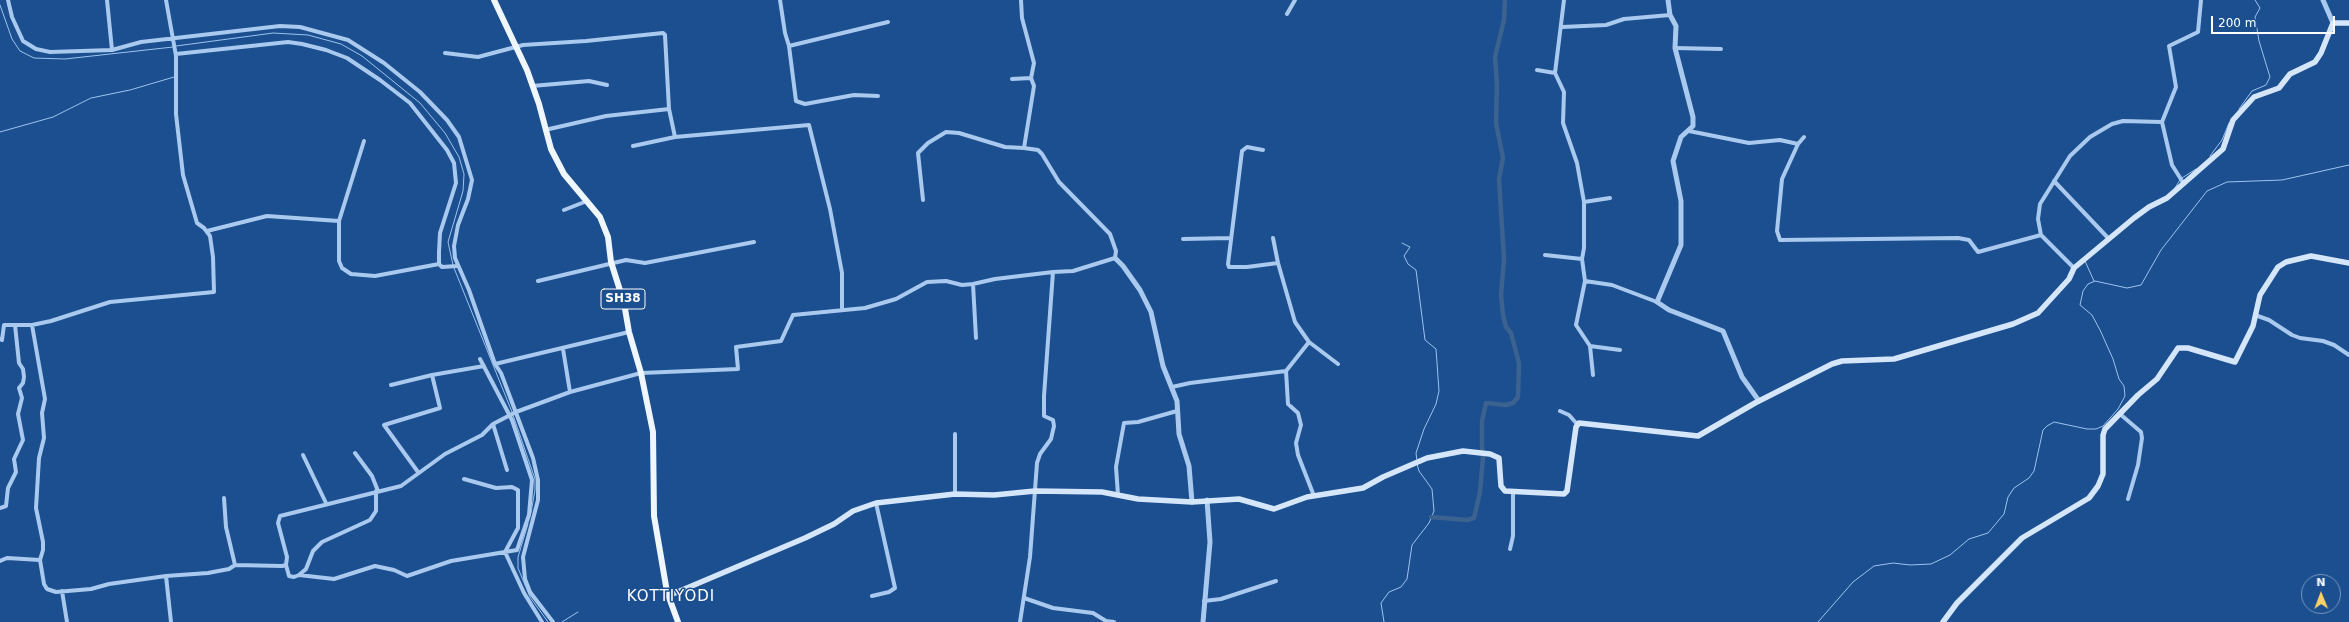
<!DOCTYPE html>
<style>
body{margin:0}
#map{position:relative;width:2349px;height:622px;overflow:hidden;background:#1b4f8f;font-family:"DejaVu Sans",sans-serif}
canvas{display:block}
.north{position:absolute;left:2301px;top:574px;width:40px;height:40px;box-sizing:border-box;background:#1b4f8f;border:1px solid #7695bc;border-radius:50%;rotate:359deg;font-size:11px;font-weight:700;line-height:16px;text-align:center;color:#fff}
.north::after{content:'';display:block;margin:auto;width:14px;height:18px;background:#ffd166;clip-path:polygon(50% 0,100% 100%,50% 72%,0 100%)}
.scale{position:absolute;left:2211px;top:16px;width:124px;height:18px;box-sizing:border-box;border:2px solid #fff;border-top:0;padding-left:5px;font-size:12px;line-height:14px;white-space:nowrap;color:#fff;-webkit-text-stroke:3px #1b4f8f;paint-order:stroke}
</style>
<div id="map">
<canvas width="2349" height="622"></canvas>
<div class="north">N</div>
<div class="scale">200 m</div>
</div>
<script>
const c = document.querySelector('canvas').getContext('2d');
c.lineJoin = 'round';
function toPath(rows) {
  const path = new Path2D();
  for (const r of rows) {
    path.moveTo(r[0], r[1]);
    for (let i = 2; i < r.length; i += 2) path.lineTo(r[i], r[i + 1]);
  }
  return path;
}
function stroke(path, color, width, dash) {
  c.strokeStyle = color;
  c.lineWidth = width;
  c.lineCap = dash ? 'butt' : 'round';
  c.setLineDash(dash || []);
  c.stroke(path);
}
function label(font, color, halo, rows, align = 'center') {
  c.font = font + ' "DejaVu Sans",sans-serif';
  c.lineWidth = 3;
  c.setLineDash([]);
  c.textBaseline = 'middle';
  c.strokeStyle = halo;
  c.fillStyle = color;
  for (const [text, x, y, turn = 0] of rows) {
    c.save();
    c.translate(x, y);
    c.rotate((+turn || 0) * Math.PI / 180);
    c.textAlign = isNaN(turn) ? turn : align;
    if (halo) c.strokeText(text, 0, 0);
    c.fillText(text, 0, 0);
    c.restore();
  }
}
stroke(toPath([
 [0,5,12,39,20,51,34,58,65,59,173,47],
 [176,46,273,33,308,35,341,44,362,56,420,103,445,133,459,157,464,174,463,191,448,242,453,265],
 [2239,109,2252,91,2266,85,2270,77,2259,41,2255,17,2260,8,2255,0],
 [0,132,53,117,91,98,130,90,174,77],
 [2210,156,2222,140,2229,123],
 [2182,178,2196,169],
 [2175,188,2180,180],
 [1402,243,1410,247,1404,256,1408,264,1416,270,1425,340,1436,349,1439,391,1436,404,1424,429,1416,453,1417,461],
 [2085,261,2094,281],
 [454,268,512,412],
 [513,415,535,479,535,490,531,513],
 [528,524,518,557,518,568,530,597,548,622],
 [562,622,578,612],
 [1384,622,1381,603,1389,592,1401,587,1407,579,1412,545,1429,523,1434,511,1432,489,1419,471,1417,464],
 [1818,622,1853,582,1874,566,1893,563,1910,565,1931,564,1950,555,1969,539,1988,533,2004,514,2008,497,2014,488,2029,478,2034,471,2043,430,2047,426,2054,422,2087,429,2096,429,2103,426,2118,409,2125,396,2124,386,2119,379,2113,359,2100,330,2092,315,2080,305,2083,291,2088,284,2095,281,2127,288,2141,285,2161,250,2207,191,2227,182,2282,180,2349,165]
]), '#9cc4f0', 1);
stroke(toPath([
 [1482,451,1482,421,1486,403,1506,405,1513,403,1518,397,1519,363,1511,333,1506,327,1503,315,1501,295,1504,259,1499,179,1503,158,1496,123,1497,85,1495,57,1504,20,1505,0],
 [1431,517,1467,520,1474,518,1480,492,1483,457]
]), '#3c6290', 4.5);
stroke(toPath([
 [8,0,12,17,23,41,36,49,50,52,112,50,141,42,280,26,300,27,348,40,384,63,420,92,447,120,459,137,472,180,468,199,458,225,454,246,455,258,469,290,495,364,501,373,533,458,538,480,538,500,523,557,525,579,530,592,553,622],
 [107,0,112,50],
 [780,0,785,33,789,46,796,101,805,104,854,95,878,96],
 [1564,0,1555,73,1564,92,1563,123,1577,163,1584,202,1584,248,1582,259,1585,281,1576,325,1590,346,1593,375],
 [1287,14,1295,0],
 [1562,27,1606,25,1624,19,1670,15],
 [789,46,888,22],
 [1675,48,1721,49],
 [445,53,478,57,523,45,586,41,663,33,665,35,669,109,675,137],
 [176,54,288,42,302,44,326,50,347,58,380,80,410,103,447,150,454,163,456,183,440,233,439,252,439,264,442,267,457,266],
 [1537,70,1555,73],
 [1012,79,1031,78],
 [532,86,589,81,607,85],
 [545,130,606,116,669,109],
 [1689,131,1749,143,1780,140,1798,144],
 [1804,137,1798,144,1782,179,1777,231,1780,240,1958,238,1969,240,1978,252,2041,235],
 [364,141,339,221,339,261,342,268,351,274,375,276,439,264],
 [633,146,675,137,809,125,830,209,842,273,842,308],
 [1263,150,1247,147,1242,151,1228,264,1229,267,1247,267,1278,263],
 [2054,181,2109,239],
 [2184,184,2172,165,2162,122,2176,87,2169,46,2198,32,2201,0],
 [923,200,918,153,928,143,946,132,959,133,1005,147,1024,148],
 [1584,202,1610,198],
 [564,210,587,201],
 [207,231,267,216,339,221],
 [1273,238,1278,263,1295,322,1309,342,1338,364],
 [1183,239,1230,238],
 [1545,255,1582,259],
 [2074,268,2041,235,2038,219,2040,204,2070,156,2090,137,2112,124,2123,121,2162,122],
 [538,281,626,260,645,263,754,242],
 [1585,281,1612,285,1657,302],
 [973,284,976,338],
 [2255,315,2269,320,2292,335,2300,338,2323,341,2334,345,2349,355],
 [0,339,2,340,4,325,32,325],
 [1309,342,1286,371,1288,404,1298,413,1301,425,1296,443,1298,455,1314,496],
 [1590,346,1620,350],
 [563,349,570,392],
 [495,364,629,332],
 [391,385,432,375],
 [1172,387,1190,383,1286,371],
 [1560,411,1569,415,1577,424],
 [2120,414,2141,432,2142,438,2138,465,2128,499],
 [493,424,507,470],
 [355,453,372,476,378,491],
 [303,455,326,503],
 [418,472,384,425,440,408,432,375,484,366],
 [464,479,496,488,512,487,518,490,518,528,505,552,524,593,542,622],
 [955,494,955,434],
 [1118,495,1116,467,1124,423,1138,422,1177,411],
 [224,498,226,527,235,565],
 [0,508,6,506,8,488,16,472,14,459,23,440,18,414,22,398,19,388,23,383,24,377,23,369,19,363,15,325],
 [1510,549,1513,536,1513,493],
 [40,560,43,550,43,542,36,508,39,458,44,438,42,413,45,399,32,325,51,321,110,302,214,292,213,257,210,236,204,228,197,223,183,175,176,114,176,56,166,0],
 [0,561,7,558,40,560,44,584,47,589,56,592,91,589,109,584,166,576,208,573,229,569,235,565,282,566,286,565,287,557,278,523,280,516,401,486,445,454,482,435,493,424,516,412,570,392,641,373,738,369,736,347,781,341,793,315,865,308,896,299,927,282,946,281,962,285,973,284,995,279,1053,272,1073,271,1115,258,1116,251,1110,234,1059,182,1042,154,1038,150,1024,148,1034,86,1031,78,1034,63,1022,18,1021,0],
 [286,565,289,576,294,577,299,575,306,569,313,551,322,542,370,520,376,511,376,491],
 [299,575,334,579,375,566,394,570,407,576,451,561,517,550,529,515,532,480,512,420,480,359],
 [166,576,171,622],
 [62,591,67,622],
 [872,596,889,592,895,588,876,503],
 [1024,598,1053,608,1093,613,1106,621,1114,622],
 [1204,601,1221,599,1276,581],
 [1020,622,1030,557,1037,463,1040,454,1051,439,1054,426,1053,420,1044,416,1044,396,1053,272]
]), '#a9c9ee', 4);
stroke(toPath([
 [1668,0,1670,15,1676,26,1675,48,1693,117,1693,126,1681,137,1673,161,1681,201,1681,245,1657,302,1669,310,1723,331,1742,377,1759,401],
 [2323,0,2333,23],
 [1115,258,1123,266,1140,290,1151,312,1163,366,1177,401,1179,434,1189,466,1192,502],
 [1203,622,1210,542,1207,500]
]), '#a9c9ee', 5);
stroke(toPath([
 [668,596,805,538,834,524,853,511,876,503,955,494,994,495,1035,491,1102,492,1138,499,1192,502,1239,499,1274,509,1307,497,1363,488,1383,477,1427,458,1463,451,1490,454,1499,458,1501,486,1505,491,1564,494,1567,491,1576,427,1579,423,1698,436,1755,403,1832,364,1842,361,1894,359,2013,324,2038,313,2069,279,2074,268,2134,218,2149,207,2167,198,2223,149,2233,120,2254,97,2279,88,2290,74,2315,62,2321,53,2333,23,2349,23],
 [1943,622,1957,603,2022,538,2089,498,2098,486,2103,474,2103,435,2105,429,2138,395,2157,379,2178,348,2188,348,2235,362,2253,326,2260,295,2278,267,2286,262,2311,256,2349,263]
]), '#d6e6fa', 5.5);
stroke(toPath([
 [494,0,527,70,539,104,551,149,564,174,600,217,608,237,611,262,624,303,629,332,641,373,653,432,654,516,667,592,678,622]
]), '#f0f6ff', 6);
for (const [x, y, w] of [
 [623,299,44]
]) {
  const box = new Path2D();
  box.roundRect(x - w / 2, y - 10, w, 20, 3);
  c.fillStyle = '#1b4f8f';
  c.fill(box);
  stroke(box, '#fff', 1);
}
label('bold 12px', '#fff', null, [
 ["SH38",623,299]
]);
c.letterSpacing = '1px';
label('15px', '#fff', '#1b4f8f', [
 ["KOTTIYODI",671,597]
]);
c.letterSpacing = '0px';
</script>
